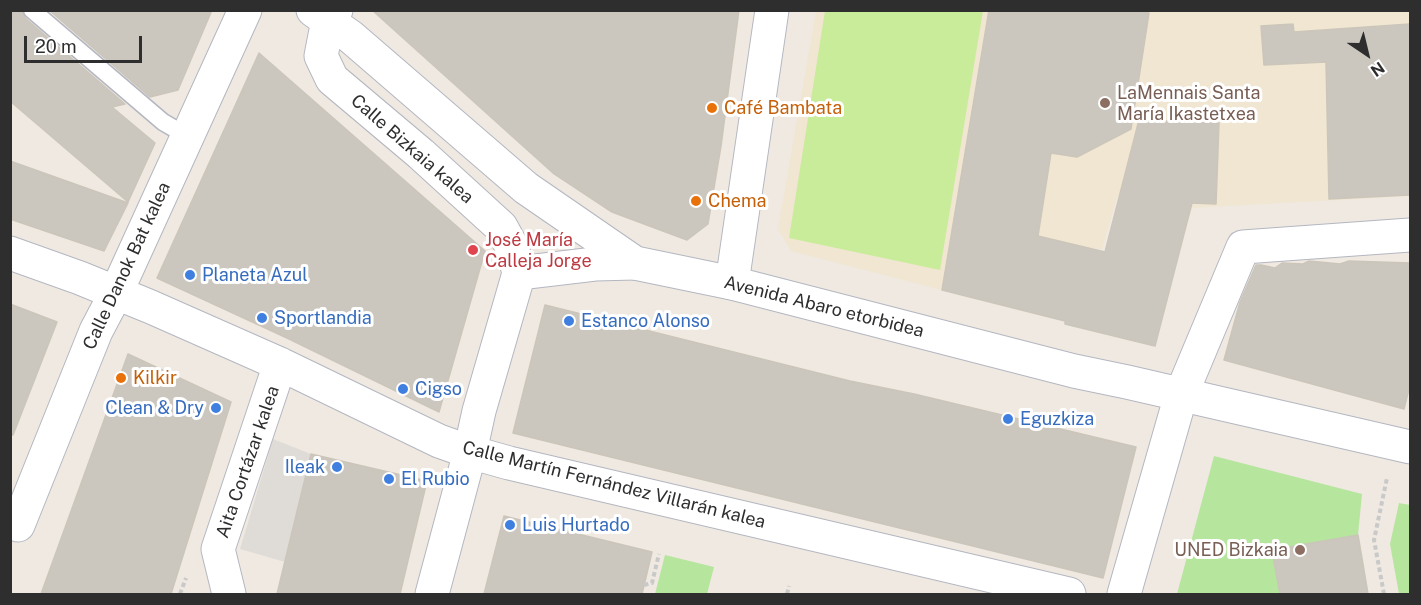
<!DOCTYPE html>
<meta charset="utf-8">
<style>
body{margin:0}
#map{position:relative;width:1421px;height:605px;overflow:hidden;background:#efe9e1;font-family:"Public Sans",sans-serif}
canvas{display:block}
.frame{position:absolute;inset:0;border:12px solid #2e2e2e;pointer-events:none}
.north{position:absolute;left:1337px;top:24px;width:60px;height:60px;-webkit-text-stroke:4px #fff;paint-order:stroke;rotate:145deg;font-size:16px;font-weight:700;line-height:24px;text-align:center;color:#2e2e2e}
.north::after{content:'';display:block;margin:auto;width:21px;height:27px;background:#2e2e2e;clip-path:polygon(50% 0,100% 100%,50% 72%,0 100%)}
.scale{position:absolute;left:24px;top:36px;width:118px;height:27px;box-sizing:border-box;border:3px solid #2e2e2e;border-top:0;padding-left:8px;font-size:18px;line-height:21px;white-space:nowrap;color:#2e2e2e;-webkit-text-stroke:4px #fff;paint-order:stroke}
</style>
<div id="map">
<canvas width="1421" height="605"></canvas>
<div class="frame"></div>
<div class="north">N</div>
<div class="scale">20 m</div>
</div>
<script>
const c = document.querySelector('canvas').getContext('2d');
c.lineJoin = 'round';
function paint(path, color) {
  c.fillStyle = color;
  c.fill(path, 'evenodd');
}
function toPath(rows) {
  const path = new Path2D();
  for (const r of rows) {
    path.moveTo(r[0], r[1]);
    for (let i = 2; i < r.length; i += 2) path.lineTo(r[i], r[i + 1]);
  }
  return path;
}
function stroke(path, color, width, dash) {
  c.strokeStyle = color;
  c.lineWidth = width;
  c.lineCap = dash ? 'butt' : 'round';
  c.setLineDash(dash || []);
  c.stroke(path);
}
function label(font, color, halo, rows, align = 'center') {
  c.font = font + ' "Public Sans",sans-serif';
  c.lineWidth = 6;
  c.setLineDash([]);
  c.textBaseline = 'middle';
  c.strokeStyle = halo;
  c.fillStyle = color;
  for (const [text, x, y, turn = 0] of rows) {
    c.save();
    c.translate(x, y);
    c.rotate((+turn || 0) * Math.PI / 180);
    c.textAlign = isNaN(turn) ? turn : align;
    if (halo) c.strokeText(text, 0, 0);
    c.fillText(text, 0, 0);
    c.restore();
  }
}
paint(toPath([
 [816,11,1410,11,1410,196,1192,208,1189,217,1117,197,1102,249,1062,246,1050,318,791,251,778,229]
]), '#f0e6d1');
paint(toPath([
 [1214,456,1362,494,1358,535,1368,594,1177,594],
 [1399,503,1410,505,1410,594,1399,594,1390,544],
 [665,555,714,567,707,594,655,594]
]), '#b6e59e');
paint(toPath([
 [825,11,983,11,940,270,789,238]
]), '#c9ec9a');
paint(toPath([
 [273,439,311,454,285,562,240,549]
]), '#dfdcd8');
const building = toPath([
 [10,10,22,10,25,18,125,104,112,107,155,143,128,202,10,101,10,10],
 [49,10,212,10,178,90,150,97,49,10],
 [372,10,739,10,721,146,708,224,687,240,612,212,553,173,372,10],
 [989,10,1133,10,1149,13,1131,129,1077,157,1051,153,1038,236,1105,252,1139,120,1219,123,1216,204,1192,203,1155,346,1065,324,1065,321,942,290,989,10],
 [1293,24,1294,32,1410,24,1410,195,1329,199,1326,62,1264,65,1261,26,1293,24],
 [259,53,485,251,439,412,287,338,157,278,259,53],
 [10,161,128,203,104,251,10,219,10,161],
 [1309,261,1340,264,1349,261,1410,263,1410,385,1404,409,1224,360,1240,302,1256,265,1261,265,1275,268,1282,263,1303,264,1309,261],
 [10,304,57,322,13,435,10,435,10,304],
 [545,305,850,381,914,394,1136,447,1103,578,513,433,545,305],
 [128,354,231,402,171,594,41,594,128,354],
 [311,454,427,481,400,594,277,594,311,454],
 [504,516,652,552,642,594,484,594,504,516],
 [1358,535,1368,594,1280,594,1272,550,1358,535]
]);
paint(building, '#cbc7bf');
stroke(building, '#cbc5ba', 1.5);
const lane = toPath([
 [32,10,163,122,187,136]
]);
const street = toPath([
 [336,10,328,20,321,56,332,79,421,154,501,227,512,247,519,273,479,411,470,452,432,594],
 [10,253,80,278,151,307,280,364,439,441,470,452,509,463,1069,594],
 [519,273,595,264,635,263],
 [732,283,772,10],
 [18,525,96,331,116,293,245,10],
 [229,594,218,549,280,364],
 [1124,594,1181,395,1243,247,1410,235]
]);
const secondary = toPath([
 [313,10,351,37,526,188,635,263,732,283,1074,371,1127,382,1410,447]
]);
stroke(lane, '#b4b7c1', 19);
stroke(street, '#b4b7c1', 35);
stroke(secondary, '#b4b7c1', 35);
stroke(toPath([
 [644,585,652,583,659,554],
 [180,594,186,578],
 [787,594,789,586],
 [1384,594,1374,540,1387,478]
]), '#c9c9c9', 4, [4.5, 3]);
stroke(lane, '#fff', 16);
stroke(street, '#fff', 33);
stroke(secondary, '#fff', 33);
for (const [x, y, r, color] of [
 [1105,103,6,"#8d6e63"],
 [712,108,6,"#e8710a"],
 [696,201,6,"#e8710a"],
 [473,250,6,"#e0444e"],
 [190,275,6,"#3f7fe0"],
 [262,318,6,"#3f7fe0"],
 [569,321,6,"#3f7fe0"],
 [121,378,6,"#e8710a"],
 [403,389,6,"#3f7fe0"],
 [216,408,6,"#3f7fe0"],
 [1008,419,6,"#3f7fe0"],
 [337,467,6,"#3f7fe0"],
 [389,479,6,"#3f7fe0"],
 [510,525,6,"#3f7fe0"],
 [1300,550,6,"#8d6e63"]
]) {
  const dot = new Path2D();
  dot.arc(x, y, r, 0, 2 * Math.PI);
  c.fillStyle = color;
  c.fill(dot);
  stroke(dot, '#fff', 2);
}
label('18px', '#785e54', '#fff', [
 ["LaMennais Santa",1117,93],
 ["María Ikastetxea",1117,114],
 ["UNED Bizkaia",1288,550,"right"]
], 'left');
label('18px', '#c56008', '#fff', [
 ["Café Bambata",724,108],
 ["Chema",708,201],
 ["Kilkir",133,378]
], 'left');
label('18px', '#2e2e2e', '#fff', [
 ["Calle Bizkaia kalea",412,149,41],
 ["Calle Danok Bat kalea",127,266,-65],
 ["Avenida Abaro etorbidea",824,307,14],
 ["Aita Cortázar kalea",248,462,-71],
 ["Calle Martín Fernández Villarán kalea",614,485,14]
]);
label('18px', '#be3a42', '#fff', [
 ["José María",485,240],
 ["Calleja Jorge",485,261]
], 'left');
label('18px', '#366cbe', '#fff', [
 ["Planeta Azul",202,275],
 ["Sportlandia",274,318],
 ["Estanco Alonso",581,321],
 ["Cigso",415,389],
 ["Clean & Dry",204,408,"right"],
 ["Eguzkiza",1020,419],
 ["Ileak",325,467,"right"],
 ["El Rubio",401,479],
 ["Luis Hurtado",522,525]
], 'left');
</script>
